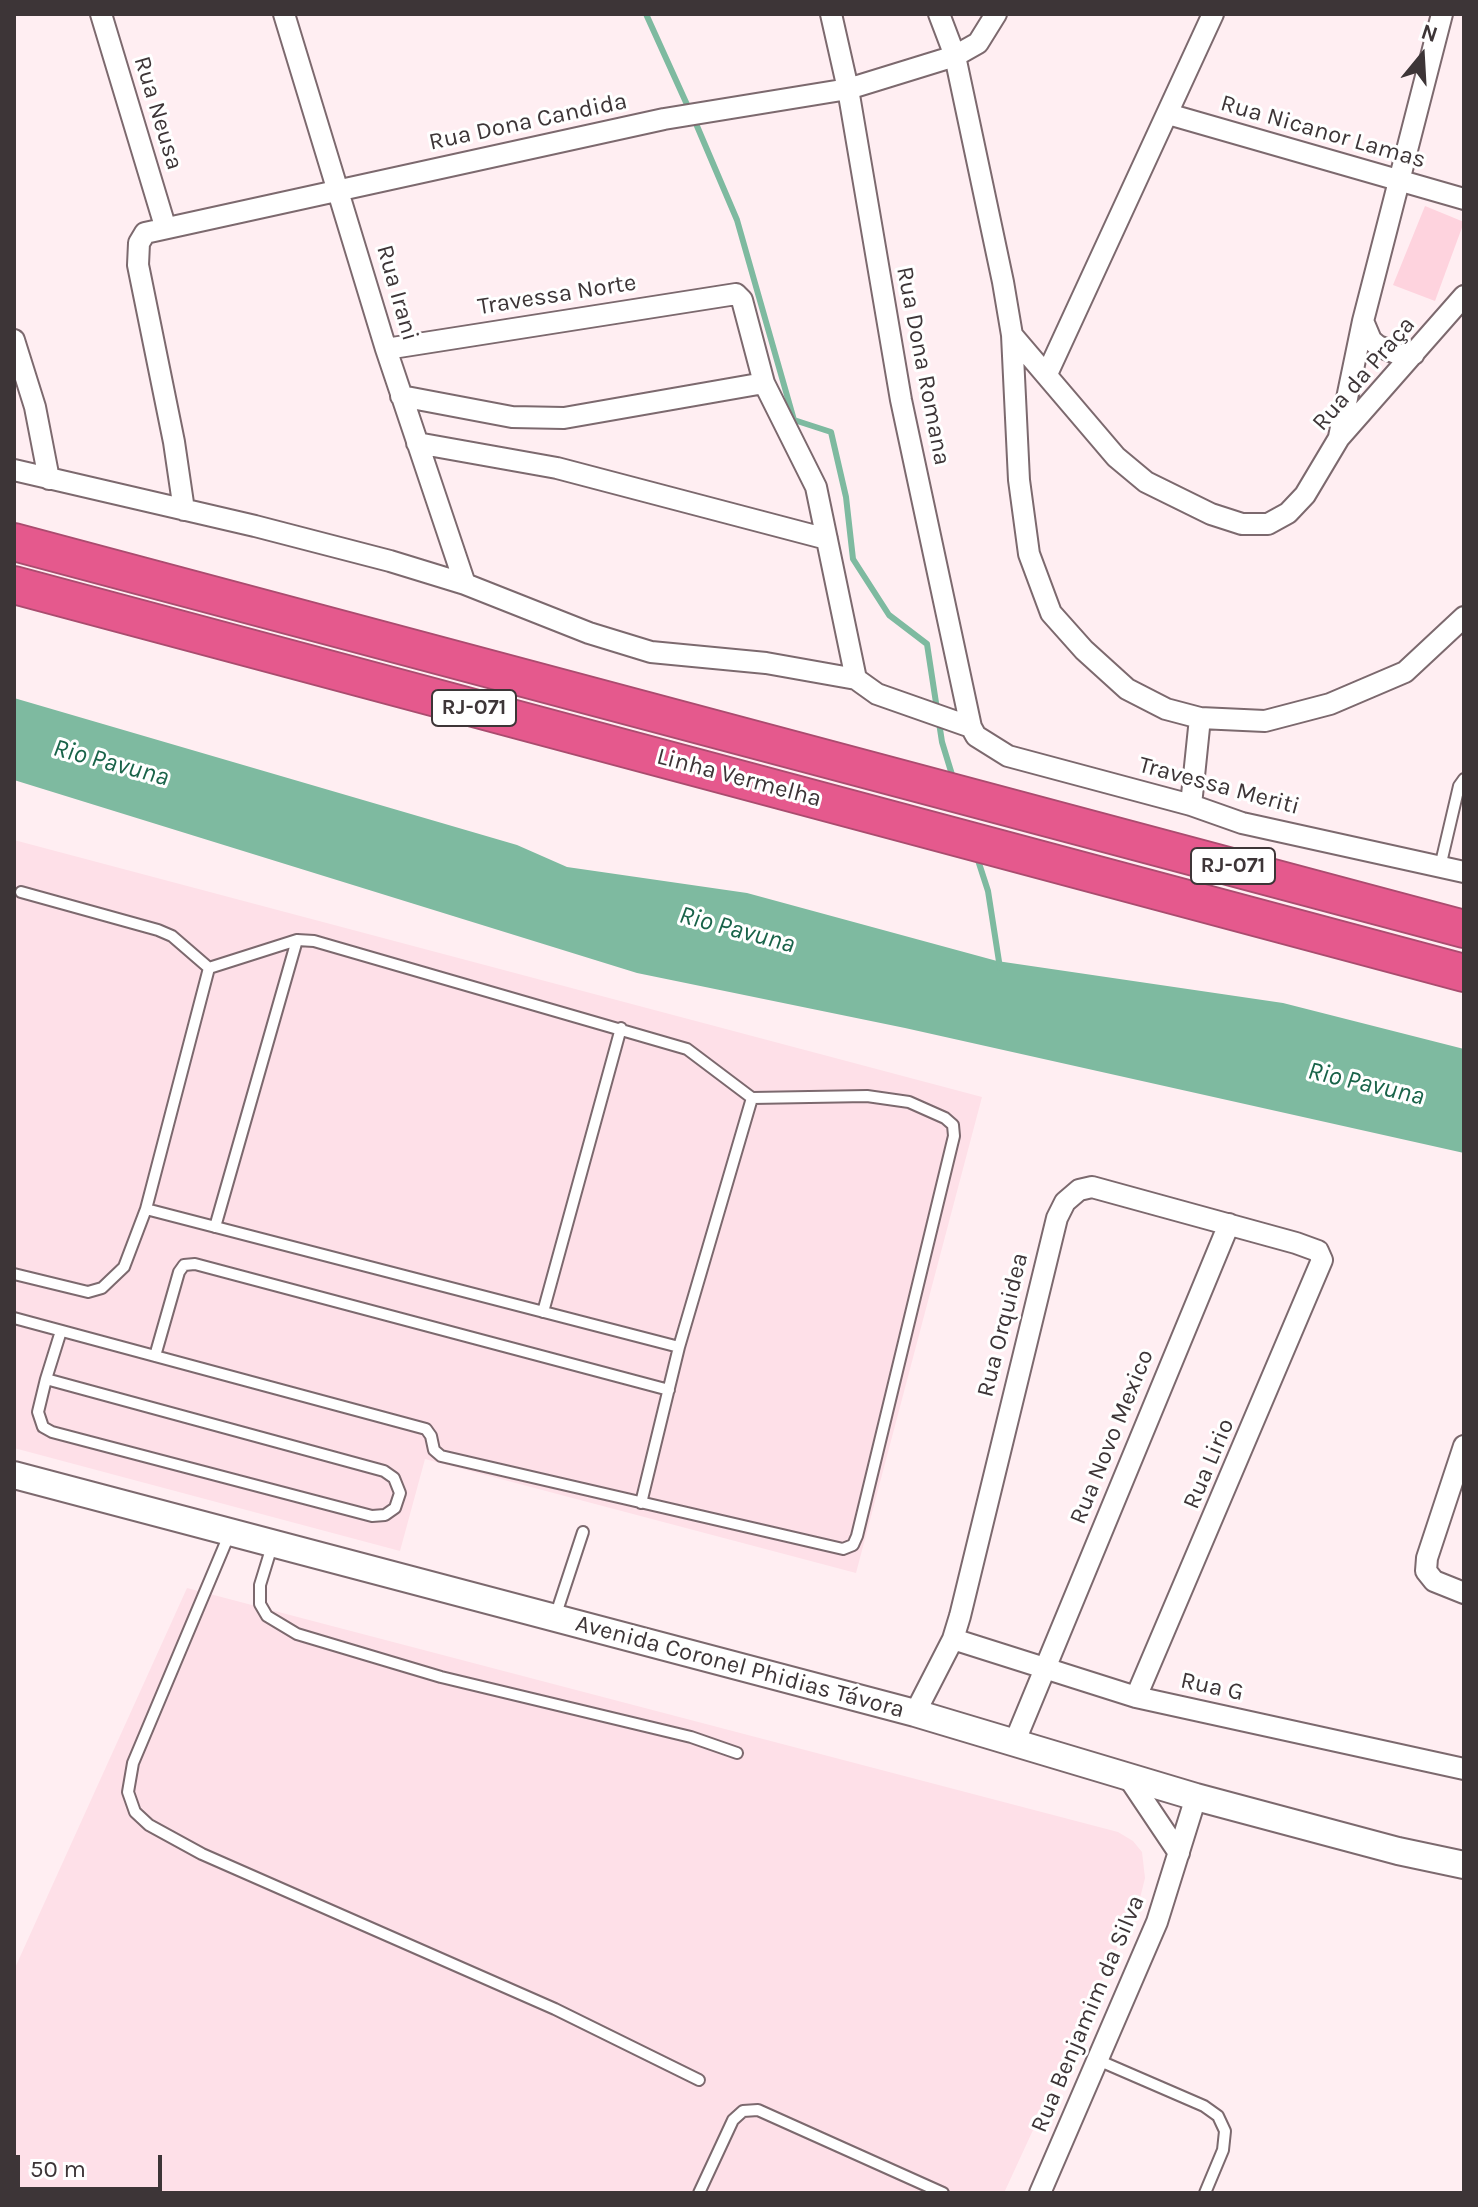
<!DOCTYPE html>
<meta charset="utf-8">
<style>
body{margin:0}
#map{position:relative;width:1478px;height:2207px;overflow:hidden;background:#ffeef2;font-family:Karla,sans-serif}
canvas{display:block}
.frame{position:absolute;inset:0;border:16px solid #3d3537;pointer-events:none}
.north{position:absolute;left:1382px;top:16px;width:80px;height:80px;-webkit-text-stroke:6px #fff;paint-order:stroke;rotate:18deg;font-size:22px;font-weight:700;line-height:32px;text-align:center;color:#3d3537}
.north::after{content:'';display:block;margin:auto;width:28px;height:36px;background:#3d3537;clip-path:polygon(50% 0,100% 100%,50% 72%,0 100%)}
.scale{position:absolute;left:16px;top:2155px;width:146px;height:36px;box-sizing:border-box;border:4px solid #3d3537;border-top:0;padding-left:10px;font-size:24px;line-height:28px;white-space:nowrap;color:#3d3537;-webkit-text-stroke:6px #fff;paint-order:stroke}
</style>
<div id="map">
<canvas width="1478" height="2207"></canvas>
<div class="frame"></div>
<div class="north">N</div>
<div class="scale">50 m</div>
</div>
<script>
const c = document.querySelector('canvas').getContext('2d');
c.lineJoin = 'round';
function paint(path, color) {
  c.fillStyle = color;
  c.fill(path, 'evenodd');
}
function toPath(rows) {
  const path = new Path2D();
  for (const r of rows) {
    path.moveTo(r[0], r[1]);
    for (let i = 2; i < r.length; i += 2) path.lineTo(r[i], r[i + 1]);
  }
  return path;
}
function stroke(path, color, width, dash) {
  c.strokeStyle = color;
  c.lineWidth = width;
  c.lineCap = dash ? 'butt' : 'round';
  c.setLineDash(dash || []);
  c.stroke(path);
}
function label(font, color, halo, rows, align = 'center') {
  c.font = font + ' Karla,sans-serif';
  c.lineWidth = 6;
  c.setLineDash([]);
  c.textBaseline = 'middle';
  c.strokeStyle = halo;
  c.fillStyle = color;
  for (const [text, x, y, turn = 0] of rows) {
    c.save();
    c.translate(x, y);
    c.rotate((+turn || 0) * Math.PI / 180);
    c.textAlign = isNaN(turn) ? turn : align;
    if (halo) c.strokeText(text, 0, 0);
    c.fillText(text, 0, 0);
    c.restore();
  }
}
paint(toPath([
 [14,840,982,1097,856,1573,425,1459,400,1551,14,1448],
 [187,1588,1118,1832,1133,1841,1142,1852,1145,1878,1140,1898,1004,2193,14,2193,14,1970]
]), '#fee0e8');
paint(toPath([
 [1425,206,1464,222,1435,301,1393,285]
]), '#fed3de');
paint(toPath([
 [14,698,517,845,567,867,747,893,997,961,1283,1003,1464,1049,1464,1153,905,1028,637,973,14,780]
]), '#7ebaa0');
stroke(toPath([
 [646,14,689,109],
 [694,119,737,220,794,420,831,432,846,497,853,559,889,615,927,644,942,742,953,778],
 [976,854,988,891,1000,968]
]), '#7ebaa0', 6);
const service = toPath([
 [1440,867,1459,786,1464,779],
 [146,1209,679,1347],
 [215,1227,297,940],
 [14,1274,88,1292,102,1288,124,1267,146,1209,209,968],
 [543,1312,621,1028],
 [14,1318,426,1429,431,1436,434,1450,441,1456,843,1549,853,1545,857,1536,954,1136,953,1125,945,1118,909,1102,867,1096,752,1098,687,1049,314,941,297,940,209,968,172,936,158,930,21,892],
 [155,1356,179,1272,184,1265,195,1264,669,1390],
 [46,1379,384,1471,394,1478,400,1493,395,1508,385,1515,372,1516,52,1432,43,1427,38,1412,46,1379,61,1331],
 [641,1503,679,1347,752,1098],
 [229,1535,133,1763,128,1792,135,1812,149,1825,202,1854,555,2009,699,2080],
 [272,1546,260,1585,260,1604,267,1616,297,1634,441,1677,691,1737,737,1753],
 [555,1617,583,1532],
 [1100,2061,1204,2106,1218,2116,1225,2131,1223,2150,1205,2193],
 [699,2193,733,2120,743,2111,758,2110,943,2193]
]);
const minor = toPath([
 [101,14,165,226],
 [284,14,386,349,465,584],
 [831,14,848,89,901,400,971,727,976,736,1008,756,1191,805,1242,823,1464,872],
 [939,14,955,56,1003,282,1012,335,1019,480,1029,554,1051,613,1084,650,1127,689,1166,709,1200,718,1265,721,1330,704,1405,672,1464,617],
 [1168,114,1464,199],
 [1363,321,1371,340,1378,346,1401,355,1414,354],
 [1012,335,1116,457,1146,482,1211,514,1242,524,1268,524,1288,513,1305,495,1339,438,1464,296],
 [14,340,35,407,49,479],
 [386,349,736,294,742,300,764,383,816,487,856,679],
 [1047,374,1213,14],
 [401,396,512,417,564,418,764,383],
 [1339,437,1363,321,1442,14],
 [417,443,557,468,827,539],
 [14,470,255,526,390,561,465,584,589,633,651,652,766,663,856,679,877,694,971,727],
 [184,510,174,442,138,265,139,243,145,233,664,119,848,89,955,56,978,43,996,14],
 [1191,805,1200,718],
 [1464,1446,1427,1558,1426,1571,1434,1581,1464,1593],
 [953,1639,1136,1697,1464,1769],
 [915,1713,953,1639,960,1616,1057,1218,1065,1202,1079,1190,1092,1187,1296,1243,1318,1251,1322,1260,1136,1697],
 [1015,1741,1229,1224],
 [1128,1777,1179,1853],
 [1040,2193,1157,1922,1196,1797]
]);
const tertiary = toPath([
 [14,1475,915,1713,1196,1797,1398,1851,1464,1865]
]);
const motorway = toPath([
 [14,542,1464,929],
 [14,585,1464,973]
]);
stroke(service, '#7c696e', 14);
stroke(minor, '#7c696e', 24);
stroke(tertiary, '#7c696e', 30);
stroke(motorway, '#aa4c6f', 40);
stroke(service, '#fff', 10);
stroke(minor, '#fff', 20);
stroke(tertiary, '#fff', 26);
stroke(motorway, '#e5598d', 36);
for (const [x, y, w] of [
 [474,708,84],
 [1233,866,84]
]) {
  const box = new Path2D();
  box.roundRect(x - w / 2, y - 18, w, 36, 6);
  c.fillStyle = '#fff';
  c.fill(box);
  stroke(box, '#3d3537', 2);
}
label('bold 22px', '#3d3537', null, [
 ["RJ-071",474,708],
 ["RJ-071",1233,866]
]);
label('24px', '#3d3537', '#fff', [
 ["Rua Neusa",158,113,73],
 ["Rua Dona Candida",528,122,-12],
 ["Rua Nicanor Lamas",1323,132,16],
 ["Rua Irani",397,293,74],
 ["Travessa Norte",557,295,-9],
 ["Rua Dona Romana",923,366,79],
 ["Rua da Praça",1364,374,-49],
 ["Linha Vermelha",739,778,15],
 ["Travessa Meriti",1219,786,15],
 ["Rua Orquidea",1003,1325,-76],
 ["Rua Novo Mexico",1112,1437,-68],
 ["Rua Lirio",1209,1464,-67],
 ["Avenida Coronel Phidias Távora",740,1667,15],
 ["Rua G",1212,1687,12],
 ["Rua Benjamim da Silva",1088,2014,-67]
]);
label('italic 26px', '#196349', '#fff', [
 ["Rio Pavuna",111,763,15],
 ["Rio Pavuna",737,930,15],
 ["Rio Pavuna",1366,1084,13]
]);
</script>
